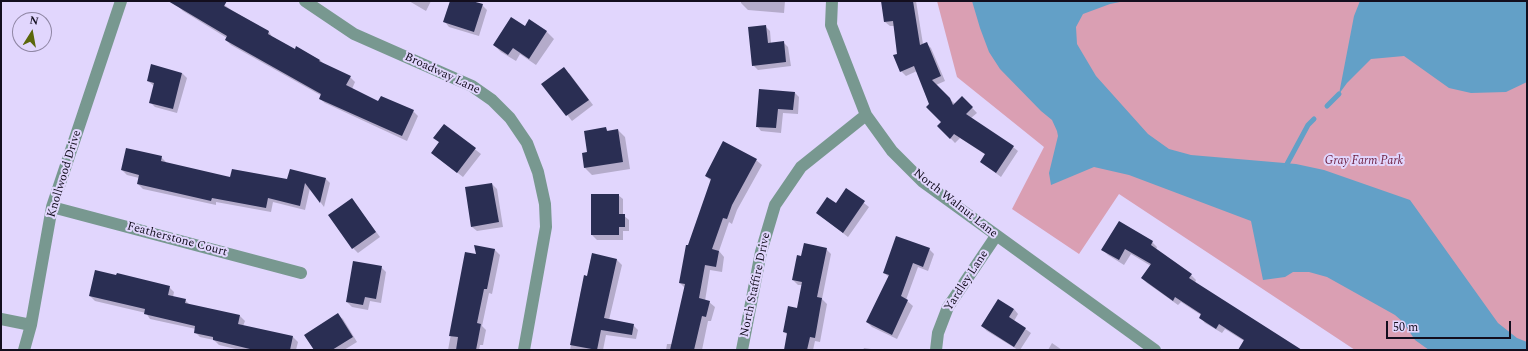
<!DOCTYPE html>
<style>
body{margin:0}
#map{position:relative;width:1528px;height:351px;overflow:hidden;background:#e1d6fd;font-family:Spectral,serif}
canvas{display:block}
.frame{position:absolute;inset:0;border:2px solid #130e1e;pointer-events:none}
.north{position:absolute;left:12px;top:12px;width:40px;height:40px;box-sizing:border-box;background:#e1d6fd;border:1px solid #8f86a4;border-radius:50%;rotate:11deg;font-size:11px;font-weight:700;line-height:16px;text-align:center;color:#130e1e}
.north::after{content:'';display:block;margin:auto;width:14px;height:18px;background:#5b670c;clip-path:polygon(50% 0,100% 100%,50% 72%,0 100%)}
.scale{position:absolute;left:1386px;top:321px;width:125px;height:18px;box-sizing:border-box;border:2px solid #130e1e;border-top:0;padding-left:5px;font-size:12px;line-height:14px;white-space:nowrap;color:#130e1e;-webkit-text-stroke:3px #e1d6fd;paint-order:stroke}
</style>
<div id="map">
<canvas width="1528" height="351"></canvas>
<div class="frame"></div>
<div class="north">N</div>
<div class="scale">50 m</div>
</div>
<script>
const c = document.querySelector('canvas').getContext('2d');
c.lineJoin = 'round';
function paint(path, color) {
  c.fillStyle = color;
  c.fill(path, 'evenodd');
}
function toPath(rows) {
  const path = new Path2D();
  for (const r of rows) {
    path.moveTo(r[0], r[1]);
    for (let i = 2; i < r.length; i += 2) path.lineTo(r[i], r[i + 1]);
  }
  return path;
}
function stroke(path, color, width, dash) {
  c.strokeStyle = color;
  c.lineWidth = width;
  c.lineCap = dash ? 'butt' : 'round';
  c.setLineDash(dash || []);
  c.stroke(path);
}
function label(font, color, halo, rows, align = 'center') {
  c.font = font + ' Spectral,serif';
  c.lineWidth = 4;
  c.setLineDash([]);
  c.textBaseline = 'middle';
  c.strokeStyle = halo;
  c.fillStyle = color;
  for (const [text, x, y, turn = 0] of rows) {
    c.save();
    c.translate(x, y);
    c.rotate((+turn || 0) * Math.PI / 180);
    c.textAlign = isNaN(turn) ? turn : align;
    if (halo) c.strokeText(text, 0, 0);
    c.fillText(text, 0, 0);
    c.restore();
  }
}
paint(toPath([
 [937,1,1527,1,1527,350,1355,350,1119,194,1079,254,1012,209,1044,147,957,77]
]), '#da9fb3');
paint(toPath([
 [972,1,1125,1,1110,4,1083,14,1076,27,1077,44,1096,76,1148,134,1169,149,1191,155,1296,164,1324,170,1410,200,1498,323,1517,338,1527,342,1527,350,1429,350,1415,340,1403,322,1395,315,1327,277,1309,272,1293,272,1285,277,1263,280,1251,221,1129,175,1094,167,1051,185,1049,173,1058,136,1057,131,1052,120,1041,111,1000,69,989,52,980,28],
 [1360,1,1527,1,1527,82,1506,92,1471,93,1449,88,1404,56,1371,59,1347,83,1339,94,1354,16]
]), '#63a0c7');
paint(toPath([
 [182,1,219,1,230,9,269,32,273,38,296,50,297,48,320,60,325,65,350,77,355,82,352,89,379,102,413,111,418,116,407,141,325,103,320,99,322,96,231,45,226,40,227,38,183,11,178,6],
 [409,1,431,1,426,11],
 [451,1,469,1,482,5,487,10,479,36,449,27,445,22],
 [741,1,785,1,784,13,748,10,741,3],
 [882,1,916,1,923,44,926,43,931,48,945,81,936,85,955,104,962,97,977,113,971,118,1013,147,1018,151,1001,177,981,162,986,155,960,138,955,143,939,126,942,122,931,104,917,71,906,76,901,71,894,26,890,26,885,22],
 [530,21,547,32,554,39,536,65,520,54,516,61,501,52,494,45,525,27],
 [765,26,770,31,771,43,783,42,788,47,791,66,758,70,753,65],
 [182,73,187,78,177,113,155,107,150,102,154,86,148,81],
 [569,73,593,105,572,121,543,84],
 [795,93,799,97,798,114,783,113,781,133,761,131,757,126],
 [444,125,481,154,463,177,437,157,440,143,434,138],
 [606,129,609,132,618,130,625,137,630,169,592,175,585,168,588,153],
 [161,157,166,162,166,164,231,178,288,180,325,178,330,183,324,207,310,188,305,210,273,202,271,212,216,202,216,205,143,189,138,184,139,178,127,175,122,170],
 [756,160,762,165,737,210,732,224,729,222,719,251,724,257,722,272,710,270,705,301,709,302,715,307,711,321,708,321,702,350,666,350,667,344,673,344,685,288,680,283,689,247,711,181,706,176],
 [492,184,497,189,503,227,477,231,472,227],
 [847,190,869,207,848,237,817,213,836,205],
 [618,195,623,199,623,215,629,220,629,231,623,231,623,240,597,240,592,235],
 [356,205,380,237,358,253,353,248],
 [1152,242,1157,247,1156,250,1191,275,1196,280,1195,283,1300,350,1242,350,1244,341,1225,329,1222,333,1205,323,1200,317,1201,315,1181,302,1178,305,1147,283,1142,278,1151,266,1131,254,1124,265,1108,255,1103,250],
 [475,246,495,250,500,255,492,294,489,293,482,326,486,330,483,345,480,345,479,350,448,350,466,253,477,255],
 [826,249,831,254,822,299,827,304,820,342,815,341,813,350,785,350,788,335,784,332,798,309,802,285,798,285,793,280,801,257],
 [929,249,934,254,928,271,918,267,906,300,913,306,897,339,872,327,867,322,889,277,884,273],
 [592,254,617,260,622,265,609,320,633,325,638,330,636,339,606,335,603,350,570,350,581,291,587,278],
 [381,267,386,272,381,303,370,301,368,310,352,307,347,302],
 [169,287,174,292,173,297,185,300,190,305,240,316,245,321,243,326,293,337,298,342,296,350,240,350,219,345,214,340,200,337,195,332,196,329,150,319,146,313,95,301,90,296],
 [1014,309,1018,314,1014,321,1031,333,1020,350,1018,350,987,331,982,326],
 [338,315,343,319,357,342,344,350,315,350],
 [1052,343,1062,350,1048,350],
 [864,348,878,350,863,350]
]), '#0003');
stroke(toPath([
 [1327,106,1339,94],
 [1287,164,1308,125,1314,119]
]), '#63a0c7', 5);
paint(toPath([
 [168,1,227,1,224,6,269,31,268,34,295,49,296,46,320,60,319,61,351,76,346,85,378,101,381,96,414,110,402,136,319,99,321,94,225,40,227,36],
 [450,1,472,1,483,4,474,32,443,22],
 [881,1,913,1,920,45,927,42,941,76,932,80,950,98,953,105,962,96,973,107,966,114,1014,146,996,173,980,162,985,154,954,134,950,139,937,126,941,122,926,107,929,104,914,66,900,72,893,55,897,54,893,21,884,22],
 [511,17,525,26,529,19,547,31,529,59,513,48,508,55,493,45],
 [766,25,768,43,784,41,786,62,752,66,748,27],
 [151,64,182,73,173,109,149,103,154,83,147,81],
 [564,67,589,100,566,116,541,84],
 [759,89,795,92,793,110,778,109,776,128,756,127],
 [444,124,476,148,457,173,431,153,439,142,433,138],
 [606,127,607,131,618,129,623,162,584,168,582,153,587,152,584,131],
 [723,141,757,159,732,205,727,219,723,218,712,249,719,251,716,267,705,265,699,298,710,301,706,317,702,316,694,350,670,350,685,284,679,283,686,245,688,245,711,179,705,176],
 [126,148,162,156,161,161,230,177,232,169,287,179,290,169,326,178,320,203,305,183,300,206,268,198,266,208,212,198,211,201,137,184,139,175,121,170],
 [492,183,499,222,471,227,465,187],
 [846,188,865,201,843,233,816,213,827,197,836,203],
 [591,194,619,194,619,214,625,214,625,227,619,227,619,235,591,235],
 [352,198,376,232,352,249,328,215],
 [1119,221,1153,241,1151,245,1192,274,1189,278,1302,350,1238,350,1244,340,1219,324,1216,329,1199,318,1201,314,1175,297,1173,301,1141,278,1151,264,1125,249,1119,260,1101,250],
 [896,236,930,248,923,267,913,263,901,296,908,300,892,335,866,322,889,275,883,273],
 [804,243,827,248,817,297,822,298,815,338,810,337,807,350,784,350,787,333,783,332,788,306,797,308,802,282,792,280,797,255,801,256],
 [474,245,495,249,487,289,484,289,477,323,481,324,476,350,456,350,458,337,449,336,465,252,476,254],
 [592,253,617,259,604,318,634,324,632,335,601,330,597,350,570,345,584,275,587,276],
 [353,261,382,266,376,299,365,297,363,305,346,302],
 [95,270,116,275,117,273,170,286,168,295,186,299,185,303,240,315,238,324,293,336,290,350,254,350,213,340,213,337,194,333,195,326,144,314,145,309,89,296],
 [998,299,1014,309,1009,317,1026,328,1014,347,981,326],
 [338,313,353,337,332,350,314,350,304,335]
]), '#2a2e53');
stroke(toPath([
 [305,1,354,34,472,86,492,100,510,118,527,143,538,172,545,204,546,227,524,350],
 [832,1,831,25,866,115,892,151,923,182,1155,350],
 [52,207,301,273],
 [1,319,31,325],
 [24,350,31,325,52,207,121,1],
 [742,350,761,252,775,205,801,167,866,115],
 [936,350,938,333,948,307,996,236]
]), '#789890', 12);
label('12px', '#130e1e', '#e1d6fd', [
 ["Broadway Lane",442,74,25],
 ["Knollwood Drive",65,174,-73],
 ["North Walnut Lane",955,204,38],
 ["Featherstone Court",177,240,15],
 ["Yardley Lane",967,281,-57],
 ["North Staffire Drive",756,285,-78]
]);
label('italic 12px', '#6e1f41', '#e1d6fd', [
 ["Gray Farm Park",1364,162]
]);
</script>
